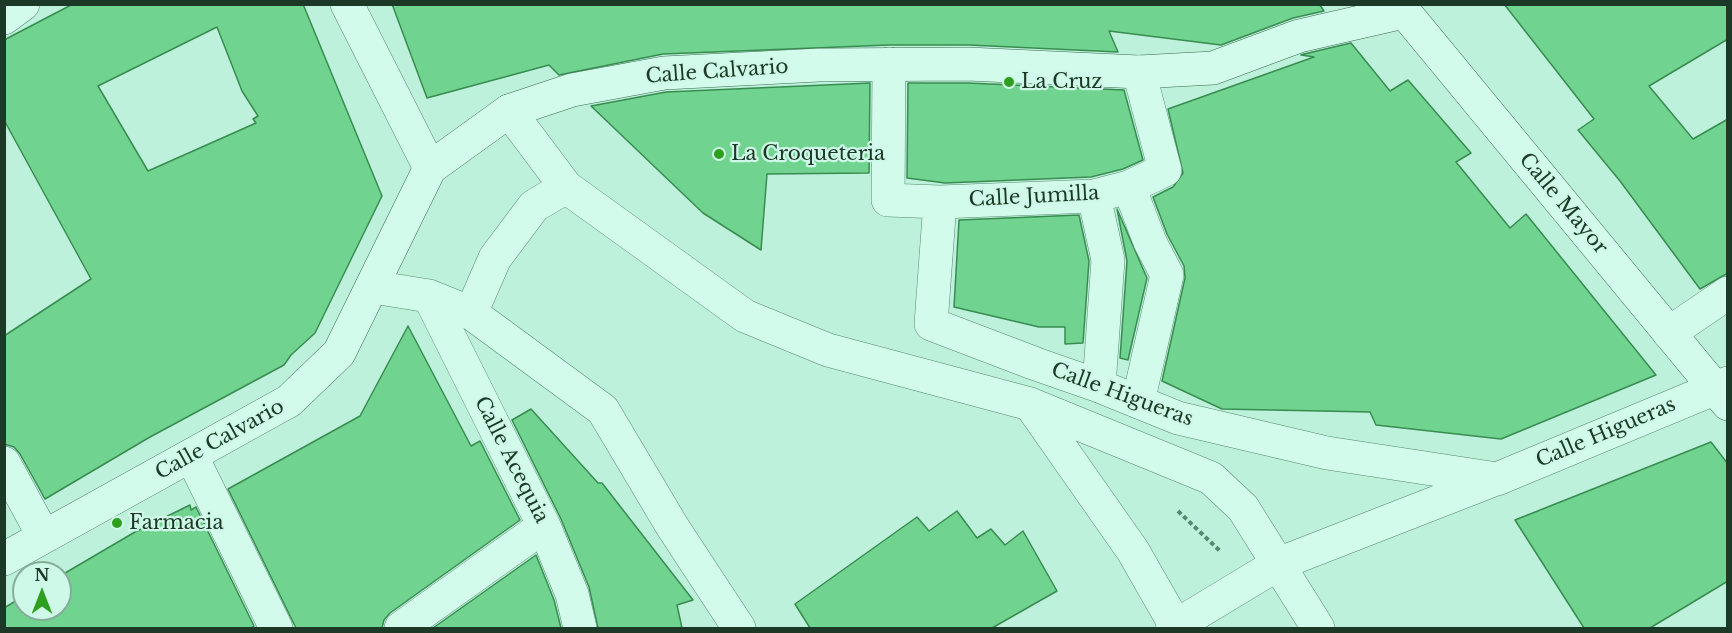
<!DOCTYPE html>
<style>
body{margin:0}
#map{position:relative;width:1732px;height:633px;overflow:hidden;background:#bef1dc;font-family:"Libre Baskerville",serif}
canvas{display:block}
.frame{position:absolute;inset:0;border:6px solid #1b3926;pointer-events:none}
.north{position:absolute;left:12px;top:561px;width:60px;height:60px;box-sizing:border-box;background:#cef8e7;border:2px solid #86ac9a;border-radius:50%;rotate:0deg;font-size:16px;font-weight:700;line-height:24px;text-align:center;color:#1b3926}
.north::after{content:'';display:block;margin:auto;width:21px;height:27px;background:#2f9f20;clip-path:polygon(50% 0,100% 100%,50% 72%,0 100%)}
</style>
<div id="map">
<canvas width="1732" height="633"></canvas>
<div class="frame"></div>
<div class="north">N</div>
</div>
<script>
const c = document.querySelector('canvas').getContext('2d');
c.lineJoin = 'round';
function paint(path, color) {
  c.fillStyle = color;
  c.fill(path, 'evenodd');
}
function toPath(rows) {
  const path = new Path2D();
  for (const r of rows) {
    path.moveTo(r[0], r[1]);
    for (let i = 2; i < r.length; i += 2) path.lineTo(r[i], r[i + 1]);
  }
  return path;
}
function stroke(path, color, width, dash) {
  c.strokeStyle = color;
  c.lineWidth = width;
  c.lineCap = dash ? 'butt' : 'round';
  c.setLineDash(dash || []);
  c.stroke(path);
}
function label(font, color, halo, rows, align = 'center') {
  c.font = font + ' "Libre Baskerville",serif';
  c.lineWidth = 4.5;
  c.setLineDash([]);
  c.textBaseline = 'middle';
  c.strokeStyle = halo;
  c.fillStyle = color;
  for (const [text, x, y, turn = 0] of rows) {
    c.save();
    c.translate(x, y);
    c.rotate((+turn || 0) * Math.PI / 180);
    c.textAlign = isNaN(turn) ? turn : align;
    if (halo) c.strokeText(text, 0, 0);
    c.fillText(text, 0, 0);
    c.restore();
  }
}
const building = toPath([
 [73,4,303,4,382,196,315,333,291,355,284,365,150,437,45,499,20,454,14,447,4,444,4,336,91,279,4,120,4,40,73,4],
 [217,27,242,91,258,116,253,119,256,123,148,171,98,86,217,27],
 [392,4,1319,4,1324,11,1293,18,1221,45,1109,31,1118,52,969,45,889,45,663,54,559,75,549,65,427,98,392,4],
 [1504,4,1728,4,1728,39,1649,86,1693,139,1728,119,1728,273,1700,289,1620,181,1578,130,1594,119,1504,4],
 [1351,43,1390,91,1408,80,1471,153,1456,162,1510,228,1526,214,1656,375,1501,439,1376,425,1370,412,1222,409,1162,381,1185,278,1184,266,1167,234,1153,197,1173,187,1183,173,1168,109,1314,57,1301,55,1304,54,1351,43],
 [870,83,869,173,767,174,761,250,703,213,591,106,666,92,870,83],
 [908,83,968,83,1124,90,1143,160,1123,169,1091,177,945,183,907,178,908,83],
 [1117,209,1147,278,1128,360,1120,358,1127,261,1117,209],
 [1079,215,1089,261,1083,343,1065,344,1065,327,1039,327,954,307,959,220,1079,215],
 [408,326,471,446,480,441,520,520,390,613,384,620,382,628,296,628,228,489,360,416,408,326],
 [531,409,598,483,602,483,693,600,677,605,682,628,598,628,589,587,561,519,512,420,531,409],
 [1711,442,1728,464,1728,581,1650,628,1584,628,1515,520,1711,442],
 [190,505,191,510,196,507,254,626,251,628,4,628,4,608,24,596,24,609,60,609,60,576,135,532,190,505],
 [957,511,977,538,991,529,1005,545,1023,531,1057,591,992,628,810,628,795,604,917,517,929,531,957,511],
 [536,555,554,600,561,628,433,628,536,555]
]);
paint(building, '#70d38f');
stroke(building, '#398c51', 1.5);
const street = toPath([
 [347,4,430,168],
 [4,18,23,4],
 [889,64,888,200,940,202,931,324,1036,364,1099,386,1178,418,1327,453,1497,479,1728,383],
 [509,111,566,187,745,316,828,350,1030,404,1211,478,1243,508,1318,628],
 [1129,187,1150,242,1167,275,1138,402],
 [1094,196,1108,260,1099,386],
 [940,202,1094,196,1129,187,1165,170,1139,72],
 [373,287,429,296,471,313,603,410,672,526,739,628],
 [429,296,544,526,572,594,580,628],
 [471,313,495,258,534,206,566,187],
 [1669,333,1728,293],
 [1030,404,1133,551,1177,628],
 [192,457,276,628],
 [4,463,43,535],
 [401,628,544,526],
 [1172,628,1278,564,1496,479]
]);
const secondary = toPath([
 [1398,4,1728,404],
 [4,559,289,401,339,353,430,168,509,111,572,90,664,73,819,65,968,64,1139,72,1213,68,1299,36,1404,12]
]);
stroke(street, '#558b6c', 34);
stroke(secondary, '#396d4d', 34);
stroke(toPath([
 [1178,511,1220,551]
]), '#558b6c', 4, [4.5, 3]);
stroke(street, '#d2fbeb', 33);
stroke(secondary, '#d2fbeb', 33);
for (const [x, y, r, color] of [
 [1009,82,6,"#2f9f20"],
 [719,154,6,"#2f9f20"],
 [117,523,6,"#2f9f20"]
]) {
  const dot = new Path2D();
  dot.arc(x, y, r, 0, 2 * Math.PI);
  c.fillStyle = color;
  c.fill(dot);
  stroke(dot, '#cef8e7', 2);
}
label('20px', '#1b3926', '#cef8e7', [
 ["Calle Calvario",717,72,-4],
 ["Calle Jumilla",1034,197,-3],
 ["Calle Mayor",1563,204,50],
 ["Calle Higueras",1122,395,20],
 ["Calle Higueras",1606,433,-23],
 ["Calle Calvario",220,440,-29],
 ["Calle Acequia",511,460,63]
]);
label('20px', '#1b3926', '#cef8e7', [
 ["La Cruz",1021,82],
 ["La Croqueteria",731,154],
 ["Farmacia",129,523]
], 'left');
</script>
